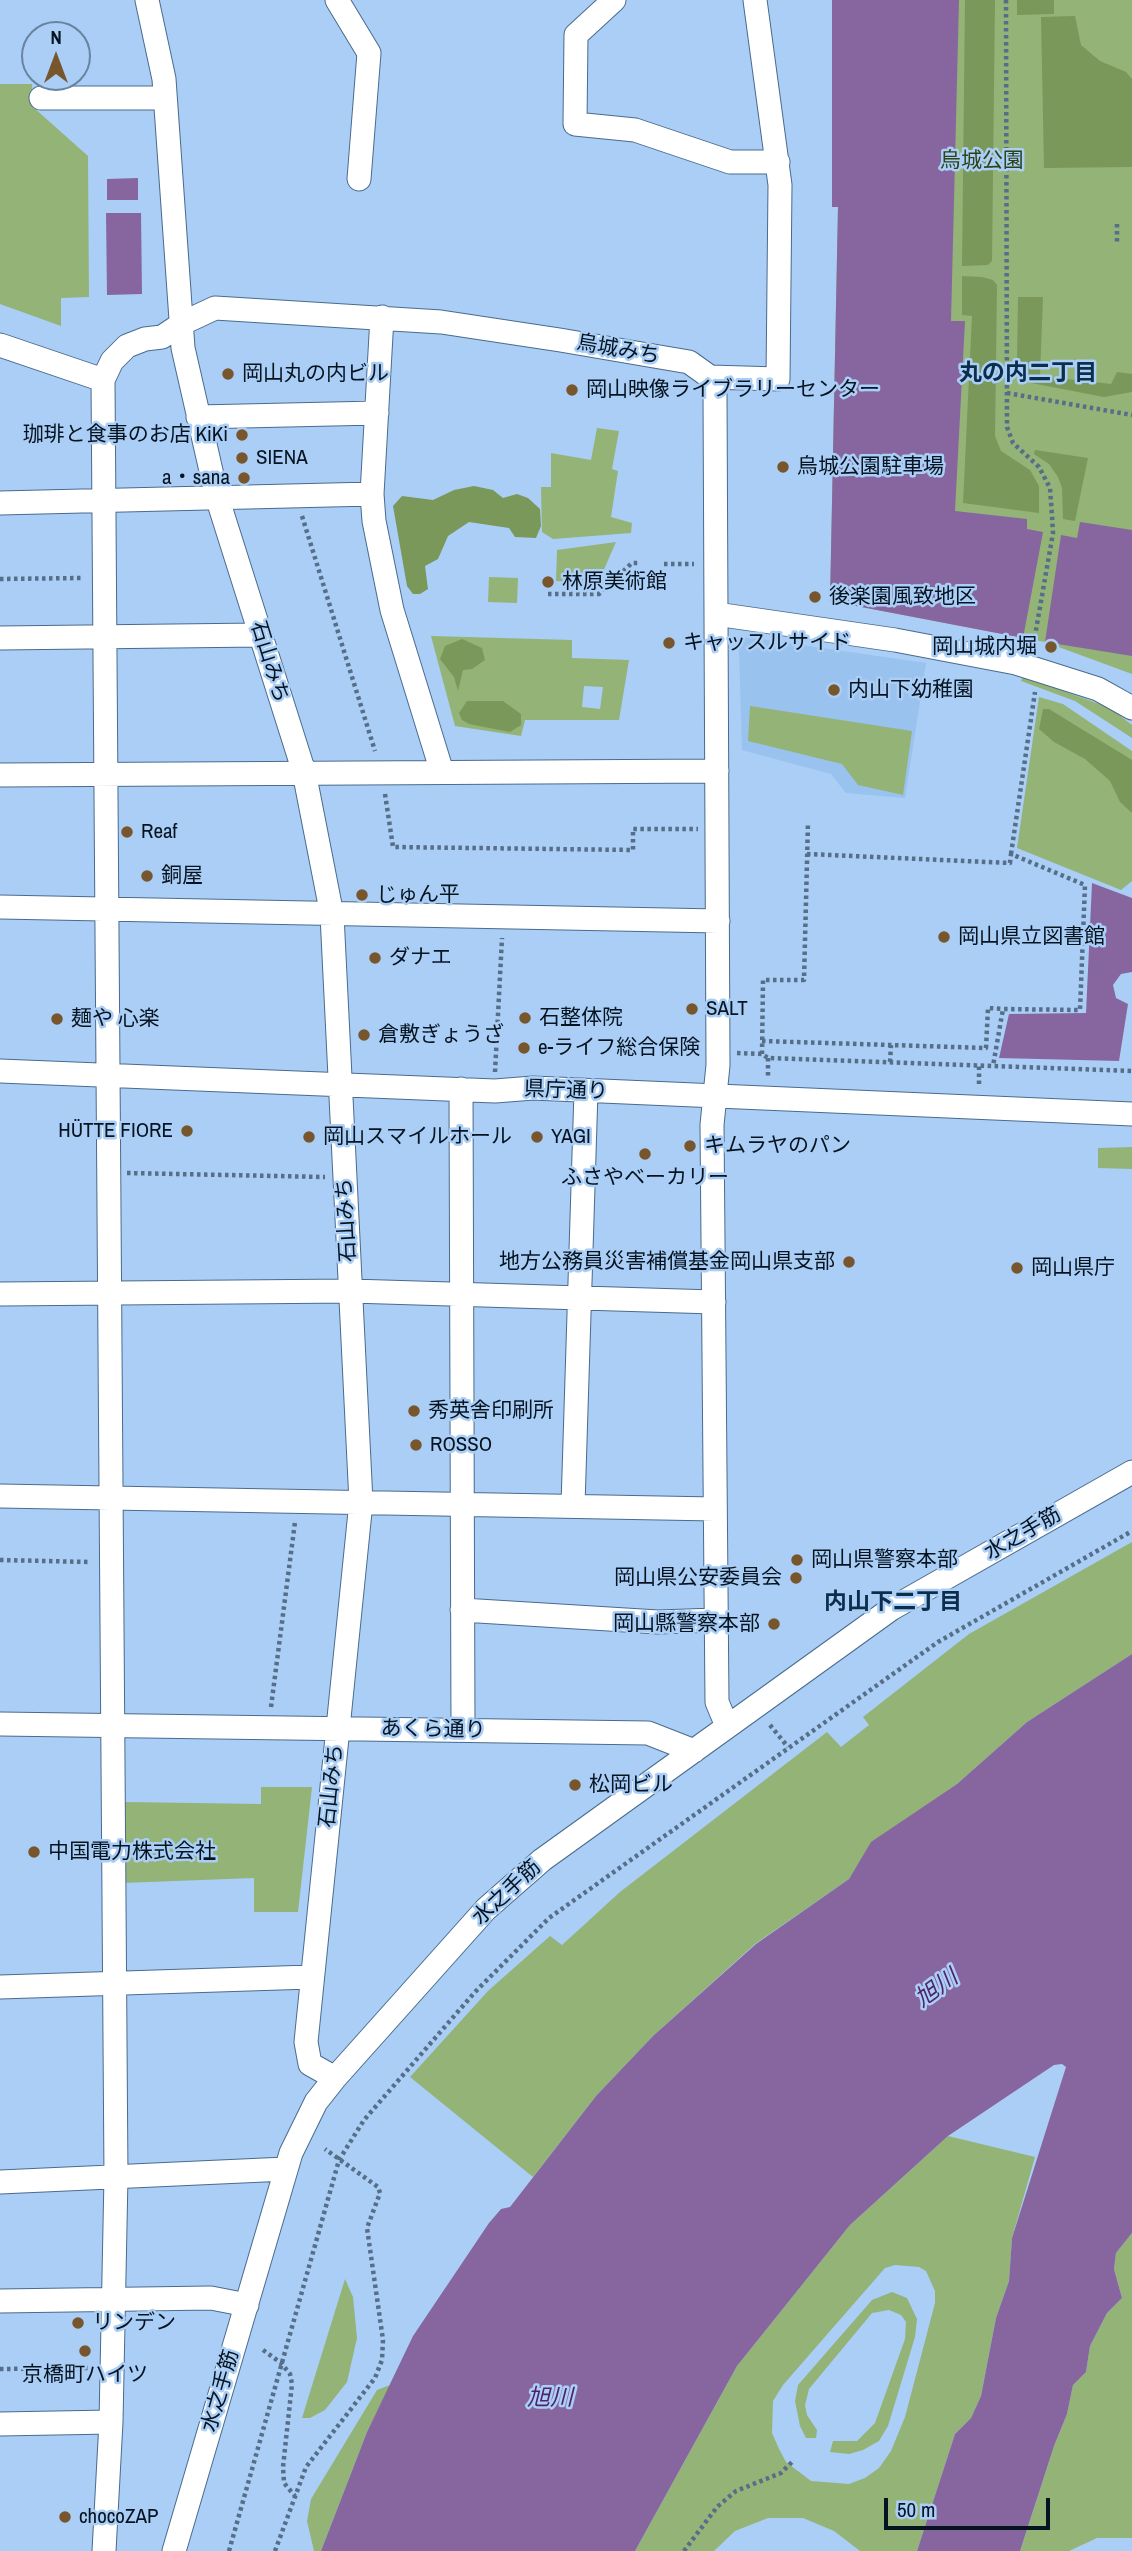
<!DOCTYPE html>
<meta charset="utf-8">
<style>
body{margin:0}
#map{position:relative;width:1132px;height:2551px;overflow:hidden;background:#aacef5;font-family:"Archivo Narrow",sans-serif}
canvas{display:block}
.north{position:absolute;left:21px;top:21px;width:70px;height:70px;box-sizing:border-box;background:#aacef5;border:2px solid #6883a0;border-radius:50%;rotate:0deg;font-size:19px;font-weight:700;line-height:28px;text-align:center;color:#061320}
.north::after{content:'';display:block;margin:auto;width:24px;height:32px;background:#78562d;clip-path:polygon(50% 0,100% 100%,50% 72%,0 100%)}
.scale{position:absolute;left:884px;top:2498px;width:166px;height:32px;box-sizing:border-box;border:4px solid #061320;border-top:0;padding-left:9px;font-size:21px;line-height:24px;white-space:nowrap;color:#061320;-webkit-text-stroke:5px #aacef5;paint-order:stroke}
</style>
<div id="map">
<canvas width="1132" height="2551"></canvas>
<div class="north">N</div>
<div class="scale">50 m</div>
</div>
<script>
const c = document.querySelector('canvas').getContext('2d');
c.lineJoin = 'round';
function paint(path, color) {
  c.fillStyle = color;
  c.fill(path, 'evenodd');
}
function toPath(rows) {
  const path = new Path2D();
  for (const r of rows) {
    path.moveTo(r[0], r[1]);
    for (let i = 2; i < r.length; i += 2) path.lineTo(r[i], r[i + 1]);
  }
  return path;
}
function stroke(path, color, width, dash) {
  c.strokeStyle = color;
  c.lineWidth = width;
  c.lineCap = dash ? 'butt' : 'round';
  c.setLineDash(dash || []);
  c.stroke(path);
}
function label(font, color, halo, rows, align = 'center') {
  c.font = font + ' "Archivo Narrow","Noto Sans JP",sans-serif';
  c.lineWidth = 5;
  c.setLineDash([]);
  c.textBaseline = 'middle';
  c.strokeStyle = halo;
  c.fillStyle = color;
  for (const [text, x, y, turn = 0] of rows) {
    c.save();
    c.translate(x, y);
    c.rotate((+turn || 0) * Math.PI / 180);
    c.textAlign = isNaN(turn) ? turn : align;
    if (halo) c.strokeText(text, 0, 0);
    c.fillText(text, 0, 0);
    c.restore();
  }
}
paint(toPath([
 [746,637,926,663,905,798,846,793,831,774,742,750,739,647]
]), '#99c2ee');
paint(toPath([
 [832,0,1132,0,1132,674,1045,642,830,601,838,207,832,207],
 [0,84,32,84,33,107,88,156,89,297,61,298,61,326,0,304],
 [597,428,619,431,612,469,618,471,611,517,632,523,631,533,553,539,542,532,541,487,551,487,551,453,591,460],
 [616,542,598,583,556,581,557,550],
 [489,577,518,578,517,603,488,602],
 [431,636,572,640,572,658,629,660,619,720,525,720,521,736,455,726],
 [584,686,603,687,600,709,582,707],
 [1023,676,1110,708,1132,725,1132,738,1075,701,1021,681],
 [1039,697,1063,704,1132,751,1132,881,1121,890,1017,848],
 [750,706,912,731,903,795,858,785,842,764,748,741],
 [1132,1147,1132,1169,1098,1168,1098,1148],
 [1132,1542,1132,1654,1027,1722,957,1784,872,1842,849,1879,755,1944,653,2036,596,2096,533,2177,410,2077,488,1991,550,1936,562,1945,620,1892,827,1732,841,1747,869,1725,863,1717,969,1634],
 [261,1787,312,1787,298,1912,254,1912,254,1878,122,1883,123,1802,261,1804],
 [948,2136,1035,2157,1012,2238,1009,2281,996,2318,981,2396,971,2418,955,2434,917,2551,860,2551,834,2531,803,2518,768,2518,735,2531,714,2551,635,2551,737,2366,850,2225],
 [895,2265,919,2267,926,2271,935,2291,935,2303,905,2417,891,2451,879,2468,865,2478,849,2484,811,2481,786,2462,779,2449,772,2433,773,2401,783,2385,885,2268],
 [1132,2233,1132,2538,1097,2538,1069,2551,1020,2551,1054,2446,1067,2414,1073,2385,1086,2372,1090,2346,1107,2313,1122,2298,1114,2269,1116,2253],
 [345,2279,353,2297,357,2338,347,2382,325,2410,310,2418,302,2418],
 [892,2292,907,2298,917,2319,915,2337,888,2426,879,2441,863,2450,849,2454,830,2452,833,2441,857,2441,875,2423,905,2339,906,2322,901,2315,889,2310,872,2313,809,2389,805,2405,807,2415,817,2430,816,2438,806,2438,800,2426,795,2401,798,2385,872,2300],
 [390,2385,367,2432,321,2551,314,2551,307,2521,311,2499,377,2390]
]), '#94b377');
paint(toPath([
 [965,0,995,0,992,261,988,265,962,266],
 [1017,0,1054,0,1054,14,1017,15],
 [1075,16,1081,45,1100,61,1126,72,1132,79,1132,167,1044,168,1041,17],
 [962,276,982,277,993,280,997,285,995,436,1001,451,1030,470,1039,486,1039,513,963,503,972,316,962,315],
 [1018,297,1043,297,1040,376,1111,384,1117,372,1132,374,1132,392,1104,397,1026,382,1017,366],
 [1035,450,1088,458,1075,521,1063,519,1062,488,1058,477,1049,464,1034,454],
 [474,486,493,490,503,498,517,494,528,498,540,509,541,526,536,538,515,537,509,528,469,522,448,536,438,559,425,566,428,589,420,594,413,594,407,586,393,506,402,496,433,500,454,490],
 [462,639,482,648,485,660,472,669,463,670,458,691,454,677,440,659,445,646],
 [467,701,503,701,521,714,521,725,510,732,469,724,462,720,459,713],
 [1043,709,1049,709,1132,760,1132,813,1120,802,1110,781,1085,759,1054,742,1039,729]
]), '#79985a');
paint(toPath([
 [832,0,959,0,951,321,965,321,955,511,1027,519,1027,529,1043,532,1023,638,830,601,838,207,832,207],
 [138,178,138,200,107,200,107,179],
 [106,213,141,213,142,294,107,295],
 [1080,522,1132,530,1132,656,1045,642,1061,535,1077,538],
 [1092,883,1132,898,1132,972,1121,974,1113,985,1116,998,1128,1004,1119,1061,999,1058,1009,1014,1086,1013],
 [1132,1654,1132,2233,1116,2253,1114,2269,1122,2298,1107,2313,1090,2346,1086,2372,1073,2385,1067,2414,1054,2446,1020,2551,917,2551,955,2434,971,2418,981,2396,996,2318,1009,2281,1012,2238,1066,2067,1062,2064,1054,2065,948,2136,850,2225,737,2366,635,2551,321,2551,367,2432,413,2336,489,2223,501,2209,510,2207,596,2096,653,2036,756,1944,849,1879,871,1842,957,1784,1027,1722]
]), '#8766a0');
const minor = toPath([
 [147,0,164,79,183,348,217,497,304,772,332,915,361,1502,306,2042,310,2064,335,2078],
 [337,0,369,53,359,179],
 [614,0,576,35,575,124,635,130,730,162,778,162],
 [41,98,165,98],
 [382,317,372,494,374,521,392,610,442,772],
 [0,345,103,380],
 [710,377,778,379,780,185,755,0],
 [198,417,377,413],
 [0,503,372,494],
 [716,614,895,640,1016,663,1098,689,1132,708],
 [0,638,260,635],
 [0,775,717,771],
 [0,907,718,921],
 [0,1071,495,1091,533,1088,1132,1114],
 [461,1089,463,1730],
 [0,1294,351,1291,714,1302],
 [0,1496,715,1509],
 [573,1505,586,1091],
 [462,1610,658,1622,716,1620],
 [0,1724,648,1733,694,1751],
 [0,1987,311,1977],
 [0,2182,286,2169],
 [0,2301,211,2298,247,2305],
 [0,2424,111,2422],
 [104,2551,111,2422,116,2177,103,380,112,361,127,346,145,339,162,337,183,323,215,308,441,322,560,340,689,362,710,377,715,392,718,1065,712,1125,717,1702,727,1726],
 [174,2551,291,2153,316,2102,335,2078,486,1909,542,1860,891,1609,1132,1472]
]);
stroke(minor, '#4a6b8d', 25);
stroke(toPath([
 [1006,0,1007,427,1013,443,1039,467,1050,488,1052,516,1053,533,1033,647],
 [1117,224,1117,245],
 [1007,393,1132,415],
 [302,516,375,751],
 [664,564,694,564],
 [0,579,83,578],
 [548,594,599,594,632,563,638,563],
 [385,794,393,847,633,850,633,829,698,829],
 [807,854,1010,863,1011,854,1085,885,1080,1010,1003,1009,993,1066],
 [1011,854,1035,692],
 [762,1041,986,1048,988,1008,1003,1009],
 [737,1053,762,1054,768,1058,1132,1071],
 [762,1054,763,980,804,980,808,822],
 [768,1058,768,1077],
 [890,1062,891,1045],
 [495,1072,502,938],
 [979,1084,979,1065],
 [127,1173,325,1177],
 [0,1560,90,1562],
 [271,1707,295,1522],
 [770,1725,788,1747],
 [263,2350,281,2363,290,2374,292,2384,283,2467,284,2483,295,2496],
 [0,2369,90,2368],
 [229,2551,339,2160,364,2120,475,1992,549,1918,938,1642,1132,1531],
 [275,2551,306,2467,375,2378,382,2360,383,2340,367,2228,380,2193,378,2187,325,2149],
 [684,2551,717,2507,736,2491,781,2473,794,2460]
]), '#566e88', 4.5, [3.5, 3.5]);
stroke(minor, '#fff', 23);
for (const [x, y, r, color] of [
 [228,374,7,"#78562d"],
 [572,390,7,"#78562d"],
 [242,435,7,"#78562d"],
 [242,458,7,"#78562d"],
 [783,467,7,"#78562d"],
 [244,478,7,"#78562d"],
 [548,582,7,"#78562d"],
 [815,597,7,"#78562d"],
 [669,643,7,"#78562d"],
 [1051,647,7,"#78562d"],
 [834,690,7,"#78562d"],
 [127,832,7,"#78562d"],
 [147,876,7,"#78562d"],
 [362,895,7,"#78562d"],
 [944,937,7,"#78562d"],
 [375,958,7,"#78562d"],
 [692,1009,7,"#78562d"],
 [525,1018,7,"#78562d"],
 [57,1019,7,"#78562d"],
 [364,1035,7,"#78562d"],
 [524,1048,7,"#78562d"],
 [187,1131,7,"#78562d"],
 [309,1137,7,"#78562d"],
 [537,1137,7,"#78562d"],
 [690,1146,7,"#78562d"],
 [645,1154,7,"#78562d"],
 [849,1262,7,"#78562d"],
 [1017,1268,7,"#78562d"],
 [414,1411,7,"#78562d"],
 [416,1445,7,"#78562d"],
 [797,1560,7,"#78562d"],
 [796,1578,7,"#78562d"],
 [774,1624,7,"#78562d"],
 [575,1785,7,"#78562d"],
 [34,1852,7,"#78562d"],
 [78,2323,7,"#78562d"],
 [85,2351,7,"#78562d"],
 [65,2517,7,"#78562d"]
]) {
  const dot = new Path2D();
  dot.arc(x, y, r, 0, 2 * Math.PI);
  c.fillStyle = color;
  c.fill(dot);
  stroke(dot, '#aacef5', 2.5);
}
label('21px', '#2d4215', '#aacef5', [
 ["烏城公園",982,161]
]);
label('21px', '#061320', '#aacef5', [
 ["烏城みち",618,350,10],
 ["石山みち",269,662,73],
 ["県庁通り",566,1091,2],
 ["石山みち",347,1220,-93],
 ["水之手筋",1023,1534,-30],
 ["あくら通り",433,1730,1],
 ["石山みち",332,1786,-84],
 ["水之手筋",507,1893,-43],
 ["水之手筋",221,2391,-74]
]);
label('21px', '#061320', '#aacef5', [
 ["岡山丸の内ビル",242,374],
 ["岡山映像ライブラリーセンター",586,390],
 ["珈琲と食事のお店 KiKi",228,435,"right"],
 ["SIENA",256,458],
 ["烏城公園駐車場",797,467],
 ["a・sana",230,478,"right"],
 ["林原美術館",562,582],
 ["後楽園風致地区",829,597],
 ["キャッスルサイド",683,643],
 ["岡山城内堀",1037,647,"right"],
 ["内山下幼稚園",848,690],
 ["Reaf",141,832],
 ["銅屋",161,876],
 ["じゅん平",376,895],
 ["岡山県立図書館",958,937],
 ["ダナエ",389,958],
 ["SALT",706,1009],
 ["石整体院",539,1018],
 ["麺や 心楽",71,1019],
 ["倉敷ぎょうざ",378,1035],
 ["e-ライフ総合保険",538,1048],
 ["HÜTTE FIORE",173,1131,"right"],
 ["岡山スマイルホール",323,1137],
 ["YAGI",551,1137],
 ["キムラヤのパン",704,1146],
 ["ふさやベーカリー",645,1178,"center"],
 ["地方公務員災害補償基金岡山県支部",835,1262,"right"],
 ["岡山県庁",1031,1268],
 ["秀英舎印刷所",428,1411],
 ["ROSSO",430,1445],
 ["岡山県警察本部",811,1560],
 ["岡山県公安委員会",782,1578,"right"],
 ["岡山縣警察本部",760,1624,"right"],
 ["松岡ビル",589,1785],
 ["中国電力株式会社",48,1852],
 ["リンデン",92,2323],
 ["京橋町ハイツ",85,2375,"center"],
 ["chocoZAP",79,2517]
], 'left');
label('bold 23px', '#0c2d4b', '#aacef5', [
 ["丸の内二丁目",1028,374],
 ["内山下二丁目",893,1603]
]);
label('italic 23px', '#50236b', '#aacef5', [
 ["旭川",937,1989,-36],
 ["旭川",550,2399]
]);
</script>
